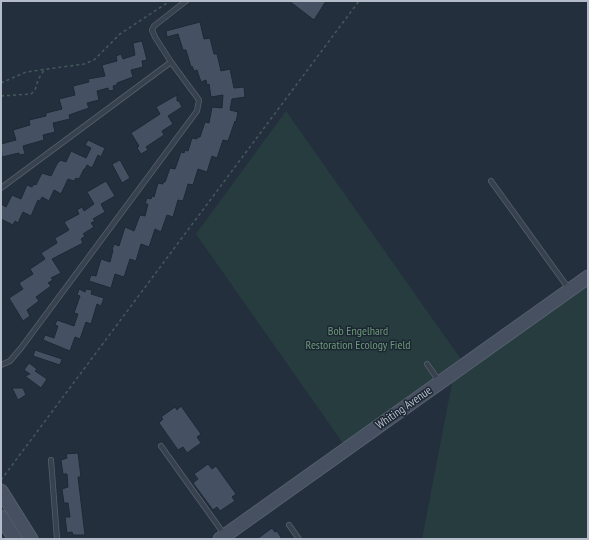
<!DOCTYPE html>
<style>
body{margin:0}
#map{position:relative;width:589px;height:540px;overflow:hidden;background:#242f3e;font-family:"PT Sans Narrow",sans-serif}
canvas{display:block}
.frame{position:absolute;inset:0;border:2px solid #b4bcc9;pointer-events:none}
</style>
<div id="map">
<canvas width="589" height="540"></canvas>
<div class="frame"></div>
</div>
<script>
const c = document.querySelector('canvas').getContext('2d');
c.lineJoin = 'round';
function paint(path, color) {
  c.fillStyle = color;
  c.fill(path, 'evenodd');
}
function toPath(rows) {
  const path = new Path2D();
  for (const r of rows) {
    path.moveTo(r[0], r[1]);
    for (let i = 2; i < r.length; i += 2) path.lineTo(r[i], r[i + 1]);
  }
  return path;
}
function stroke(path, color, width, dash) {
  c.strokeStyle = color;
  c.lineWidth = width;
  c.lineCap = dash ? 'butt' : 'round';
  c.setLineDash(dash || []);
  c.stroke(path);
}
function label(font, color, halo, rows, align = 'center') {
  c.font = font + ' "PT Sans Narrow",sans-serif';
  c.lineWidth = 3;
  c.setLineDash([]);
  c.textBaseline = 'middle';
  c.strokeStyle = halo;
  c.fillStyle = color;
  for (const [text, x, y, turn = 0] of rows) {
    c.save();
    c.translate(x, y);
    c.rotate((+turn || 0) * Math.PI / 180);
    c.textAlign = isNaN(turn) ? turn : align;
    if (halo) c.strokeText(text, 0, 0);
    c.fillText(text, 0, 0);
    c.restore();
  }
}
paint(toPath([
 [286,111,465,365,347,449,196,234],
 [588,282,588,539,422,539,453,378]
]), '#263c3f');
const building = toPath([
 [289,1,326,1,314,20,289,1],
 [200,22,204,39,210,38,214,54,217,54,221,71,230,69,234,88,244,87,245,97,232,99,230,110,238,112,236,122,235,121,228,141,223,140,217,158,212,156,207,172,198,169,193,185,188,184,183,201,178,200,173,217,167,215,161,232,155,229,149,247,141,244,136,261,130,259,124,277,115,274,111,288,89,281,91,275,96,276,101,259,110,262,113,250,112,250,114,244,119,246,125,227,134,231,140,215,145,216,148,204,145,204,147,198,151,199,152,196,154,197,158,183,163,184,163,182,165,182,170,168,175,169,181,152,184,153,185,150,188,151,192,138,197,139,197,137,200,137,205,122,209,123,212,107,222,108,223,95,211,97,209,84,207,85,206,80,201,82,197,70,194,71,192,66,191,67,186,50,183,50,178,34,167,37,166,31,200,22],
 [142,41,147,60,142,61,143,67,131,70,133,77,117,83,117,85,113,86,114,90,109,91,108,88,97,91,99,100,87,103,89,108,69,115,70,119,53,123,55,132,43,135,44,140,23,146,25,154,19,155,19,153,2,157,1,144,16,140,13,130,30,125,29,120,46,116,46,113,62,109,59,99,75,95,73,86,89,82,88,79,105,76,102,65,117,61,116,56,121,54,123,59,135,55,133,43,142,41],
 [177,95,177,101,179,101,182,107,168,116,173,124,162,131,164,135,146,147,148,150,141,154,137,148,139,146,131,133,160,114,156,107,177,95],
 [88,140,105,148,101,157,98,155,92,168,87,165,85,169,84,169,79,179,76,178,74,181,68,179,61,194,54,190,49,201,42,197,40,201,38,200,31,216,23,212,18,223,15,221,13,225,1,219,1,204,6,207,12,195,21,199,27,185,32,187,34,184,36,185,42,173,51,176,58,162,59,162,60,160,66,162,71,151,86,158,91,148,85,145,88,140],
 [120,160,130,178,122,183,112,164,120,160],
 [106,181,115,196,101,204,105,212,93,219,95,221,91,223,94,227,83,234,85,236,81,239,83,243,52,259,61,273,51,278,53,280,48,283,51,286,36,297,39,301,27,310,30,316,23,321,9,298,23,289,19,283,33,274,30,269,45,259,41,253,57,243,55,238,69,230,64,222,79,214,77,210,82,207,84,211,94,204,87,192,106,181],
 [79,289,85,292,86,289,92,290,91,294,104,298,101,306,97,304,91,324,86,322,80,339,75,337,70,351,43,340,45,335,54,338,58,326,55,325,57,320,74,326,78,314,74,313,80,296,77,295,79,289],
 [35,350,62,359,60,365,33,356,35,350],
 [29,363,37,369,35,371,47,379,41,388,25,376,30,374,24,370,29,363],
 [12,388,23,388,26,395,18,400,12,388],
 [181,406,201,434,197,437,201,443,187,453,183,447,178,450,159,423,163,419,161,417,175,407,177,410,181,406],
 [78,453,81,477,78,477,85,535,73,535,72,532,67,533,65,517,70,517,68,503,64,503,62,489,68,487,67,474,63,474,61,460,67,458,66,454,78,453],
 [208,464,212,469,216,466,236,494,232,497,235,501,220,511,217,507,213,510,193,483,198,479,194,474,208,464],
 [272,528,275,532,277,531,282,539,257,539,272,528]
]);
paint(building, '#455162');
stroke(building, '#1f2835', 1);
const lane = toPath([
 [491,181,569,289],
 [1,188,171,62],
 [427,364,439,381],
 [1,365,10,361,21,348,197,111,199,100,171,62,155,37,152,30,154,26,186,1],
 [161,446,224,534],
 [51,460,57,539],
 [289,525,299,539]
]);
const secondary = toPath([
 [1,491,31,539],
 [1,517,15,539],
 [220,539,588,277]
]);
stroke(lane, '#565f6c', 6);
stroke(secondary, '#565f6c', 15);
stroke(toPath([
 [1,83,26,72,84,64,94,60,120,34,170,1],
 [1,96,31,94,35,90,38,80,44,70],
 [1,480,359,1]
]), '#44595c', 1.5, [3, 3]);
stroke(lane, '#38414e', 4.5);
stroke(secondary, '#465061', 13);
label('12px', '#6b9a76', '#1d2633', [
 ["Bob Engelhard",358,332],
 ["Restoration Ecology Field",358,346]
]);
label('12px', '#b4bcc9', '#1d2633', [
 ["Whiting Avenue",404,408,-35]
]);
</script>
